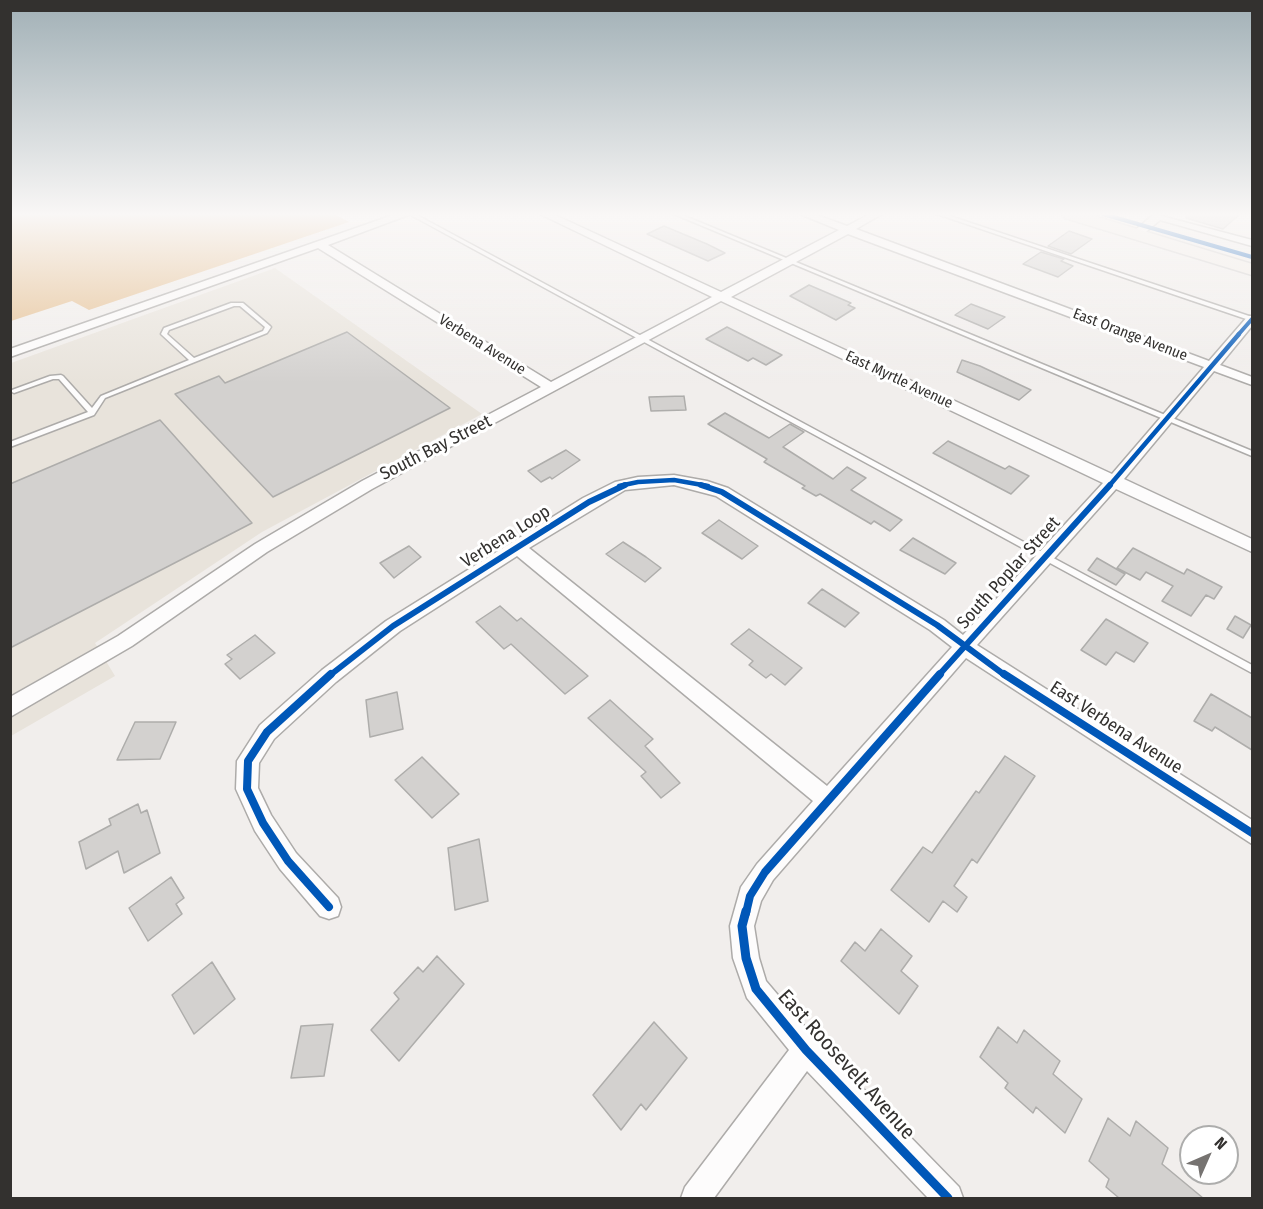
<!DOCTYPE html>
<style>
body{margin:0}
#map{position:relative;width:1263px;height:1209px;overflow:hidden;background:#f1eeec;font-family:"Fira Sans Condensed",sans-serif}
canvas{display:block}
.frame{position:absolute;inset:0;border:12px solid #33312f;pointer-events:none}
.north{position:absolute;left:1179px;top:1125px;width:60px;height:60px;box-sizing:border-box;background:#fff;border:2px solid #adadac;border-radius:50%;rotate:45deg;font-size:16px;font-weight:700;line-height:24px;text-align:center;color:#33312f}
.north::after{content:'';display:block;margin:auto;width:21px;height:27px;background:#767371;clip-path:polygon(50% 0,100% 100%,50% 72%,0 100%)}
</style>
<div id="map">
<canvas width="1263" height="1209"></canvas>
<div class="frame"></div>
<div class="north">N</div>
</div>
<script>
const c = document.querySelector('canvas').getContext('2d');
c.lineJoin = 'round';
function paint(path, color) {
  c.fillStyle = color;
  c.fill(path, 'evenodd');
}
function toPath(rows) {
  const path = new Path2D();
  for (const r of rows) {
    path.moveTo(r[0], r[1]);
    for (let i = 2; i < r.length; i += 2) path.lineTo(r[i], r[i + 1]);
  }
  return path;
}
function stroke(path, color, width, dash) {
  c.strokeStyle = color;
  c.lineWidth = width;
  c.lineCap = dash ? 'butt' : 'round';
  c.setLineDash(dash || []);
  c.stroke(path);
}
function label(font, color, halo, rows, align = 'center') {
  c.font = font + ' "Fira Sans Condensed",sans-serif';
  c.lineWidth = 6;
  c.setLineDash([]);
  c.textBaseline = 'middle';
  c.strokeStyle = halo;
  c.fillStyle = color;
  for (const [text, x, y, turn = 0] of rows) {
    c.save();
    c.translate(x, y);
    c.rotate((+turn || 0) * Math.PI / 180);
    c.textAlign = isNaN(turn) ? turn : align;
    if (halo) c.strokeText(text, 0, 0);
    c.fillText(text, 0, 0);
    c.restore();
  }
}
paint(toPath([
 [275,268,482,414,262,532,95,643,115,676,11,736,11,363]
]), '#e8e3db');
paint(toPath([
 [11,214,334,214,349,222,89,310,72,301,11,321]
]), '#e5bf90');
const building = toPath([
 [1187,214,1240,214,1223,229,1186,218,1187,214],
 [664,226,707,244,725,253,708,261,647,234,664,226],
 [1069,231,1092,239,1071,254,1048,246,1069,231],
 [1041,252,1064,259,1061,261,1073,266,1058,277,1023,264,1041,252],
 [809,285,851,303,848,305,855,308,836,320,790,296,809,285],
 [971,304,1005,317,988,329,955,315,971,304],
 [727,327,782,355,766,365,753,358,748,361,706,339,727,327],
 [347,332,450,408,273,497,175,394,219,376,225,383,347,332],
 [962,360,980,366,1031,390,1019,400,957,372,962,360],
 [684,396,686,410,651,411,649,397,684,396],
 [725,413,769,438,790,424,804,432,783,447,833,479,847,467,866,478,851,490,902,520,890,531,874,521,871,524,820,494,816,496,802,488,805,486,764,462,767,459,708,424,725,413],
 [160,420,252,523,10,648,10,484,160,420],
 [948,441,1005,469,1009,466,1029,476,1011,494,933,453,948,441],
 [566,450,580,460,552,479,550,477,541,482,528,471,566,450],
 [719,520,758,546,742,559,702,533,719,520],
 [913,538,956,563,945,574,900,550,913,538],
 [623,542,646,557,661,568,645,582,606,554,623,542],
 [409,546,421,557,394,578,380,563,409,546],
 [1133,548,1184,574,1187,569,1222,587,1214,599,1206,595,1191,616,1162,601,1173,586,1146,572,1140,580,1117,568,1133,548],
 [1097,558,1125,574,1116,585,1088,570,1097,558],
 [822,589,859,613,845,627,808,603,822,589],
 [500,606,517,621,521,618,588,676,565,694,511,644,504,649,476,622,500,606],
 [1235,616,1251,625,1243,638,1227,629,1235,616],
 [1106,619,1148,643,1134,662,1116,652,1106,665,1081,650,1106,619],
 [749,629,802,668,785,685,771,674,766,678,749,665,753,661,731,644,749,629],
 [255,635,275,653,240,679,225,664,232,659,227,655,255,635],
 [397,692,403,729,370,737,366,700,397,692],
 [1211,694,1252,718,1252,750,1215,727,1212,731,1194,721,1211,694],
 [610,700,653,739,645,746,680,783,661,798,641,776,646,772,588,718,610,700],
 [135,722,176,722,160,759,117,760,135,722],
 [1005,756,1035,776,977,863,972,859,954,886,967,897,957,912,943,901,929,922,891,890,923,847,932,853,976,791,979,793,1005,756],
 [422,757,459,794,432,818,395,780,422,757],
 [138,804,141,813,147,810,160,853,124,873,118,851,86,869,79,842,111,825,109,819,138,804],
 [479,839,488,901,455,910,448,848,479,839],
 [171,877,184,898,176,904,182,914,148,941,129,908,171,877],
 [881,929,912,956,901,971,918,986,899,1014,841,961,855,942,865,951,881,929],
 [437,956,464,984,399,1061,371,1030,399,999,394,993,418,967,423,972,437,956],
 [212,962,235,999,194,1034,172,995,212,962],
 [654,1022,687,1058,646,1110,641,1104,621,1130,593,1095,654,1022],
 [333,1024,324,1076,291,1078,301,1026,333,1024],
 [998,1027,1017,1043,1024,1030,1060,1061,1053,1074,1082,1099,1065,1133,1036,1107,1033,1113,1005,1088,1008,1083,980,1057,998,1027],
 [1108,1118,1130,1136,1136,1121,1168,1148,1162,1164,1203,1198,1119,1198,1106,1187,1109,1179,1089,1161,1108,1118]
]);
paint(building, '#d3d1cf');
stroke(building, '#aeadab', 1.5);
const service = toPath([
 [409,214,415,214,1252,665,1252,673,409,214],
 [674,214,680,214,1252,451,1252,456,674,214],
 [937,214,944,214,1252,317,1252,321,937,214],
 [231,303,243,303,270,326,271,327,267,333,105,398,94,415,10,447,10,442,88,412,59,379,53,379,14,393,12,392,12,390,50,376,61,375,63,376,92,408,101,396,189,360,162,335,161,334,164,328,231,303],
 [234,306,240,306,265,327,263,331,194,358,167,334,169,330,234,306]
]);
const minor = toPath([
 [396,214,411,214,328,245,551,382,712,297,540,214,553,214,721,292,839,230,800,214,814,214,847,226,870,214,882,214,856,229,1209,361,1248,316,1252,316,1252,326,1220,365,1252,377,1252,385,1214,371,1124,479,1252,539,1252,552,1116,489,977,645,1252,820,1252,844,966,658,773,880,761,901,754,926,759,958,766,981,816,1040,959,1187,963,1198,928,1198,807,1071,714,1198,681,1198,685,1187,789,1050,747,998,733,958,730,926,741,887,757,864,813,801,517,556,400,631,336,682,274,739,259,763,258,788,271,815,296,853,338,898,341,907,338,916,329,919,320,916,280,869,255,831,236,789,237,761,260,725,322,670,386,621,583,498,615,482,638,477,674,475,707,481,728,488,944,620,963,635,1103,483,721,301,372,489,267,552,132,646,10,717,10,697,118,636,255,544,362,481,541,387,318,248,10,357,10,349,396,214],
 [848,234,1204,367,1112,474,731,297,848,234],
 [674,485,716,496,930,630,952,647,827,786,529,548,625,490,674,485],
 [1154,214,1252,240,1252,246,1160,220,1141,236,1133,236,1133,232,1154,214]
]);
const primary = toPath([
 [1063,214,1088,214,1252,264,1252,275,1065,218,1063,214]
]);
stroke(service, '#adaba9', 3);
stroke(minor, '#adaba9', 3);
stroke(primary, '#cdcbca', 3);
paint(service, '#fdfcfc');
paint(minor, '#fdfcfc');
paint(primary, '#f3eee8');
stroke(toPath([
 [1103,214,1252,257],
 [1238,335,1252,319]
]), '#0057b8', 4);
stroke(toPath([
 [619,486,638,482,674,480,708,486],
 [1109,486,1239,334]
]), '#0057b8', 4.5);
stroke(toPath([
 [701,485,722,492,937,625,1006,676],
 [329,676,393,626,589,502,625,485],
 [938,676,1110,485]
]), '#0057b8', 6);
stroke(toPath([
 [1004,674,1252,833],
 [329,907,288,861,263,823,247,789,248,761,267,732,331,674],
 [746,913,750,896,765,872,940,674]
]), '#0057b8', 8);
stroke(toPath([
 [746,911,742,926,746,958,756,989,806,1050,948,1198]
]), '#0057b8', 9);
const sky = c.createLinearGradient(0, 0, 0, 383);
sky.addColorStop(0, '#a1b0b6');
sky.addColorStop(0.56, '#f9f7f6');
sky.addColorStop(1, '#f9f7f600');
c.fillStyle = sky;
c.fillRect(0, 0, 1263, 383);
label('15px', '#33312f', '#fff', [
 ["East Orange Avenue",1130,335,21],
 ["Verbena Avenue",482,345,32],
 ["East Myrtle Avenue",899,380,25]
]);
label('18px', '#33312f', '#fff', [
 ["South Bay Street",436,448,-27],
 ["Verbena Loop",506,537,-32],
 ["South Poplar Street",1009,573,-48],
 ["East Verbena Avenue",1116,728,33]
]);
label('21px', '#33312f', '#fff', [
 ["East Roosevelt Avenue",846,1065,48]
]);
</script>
